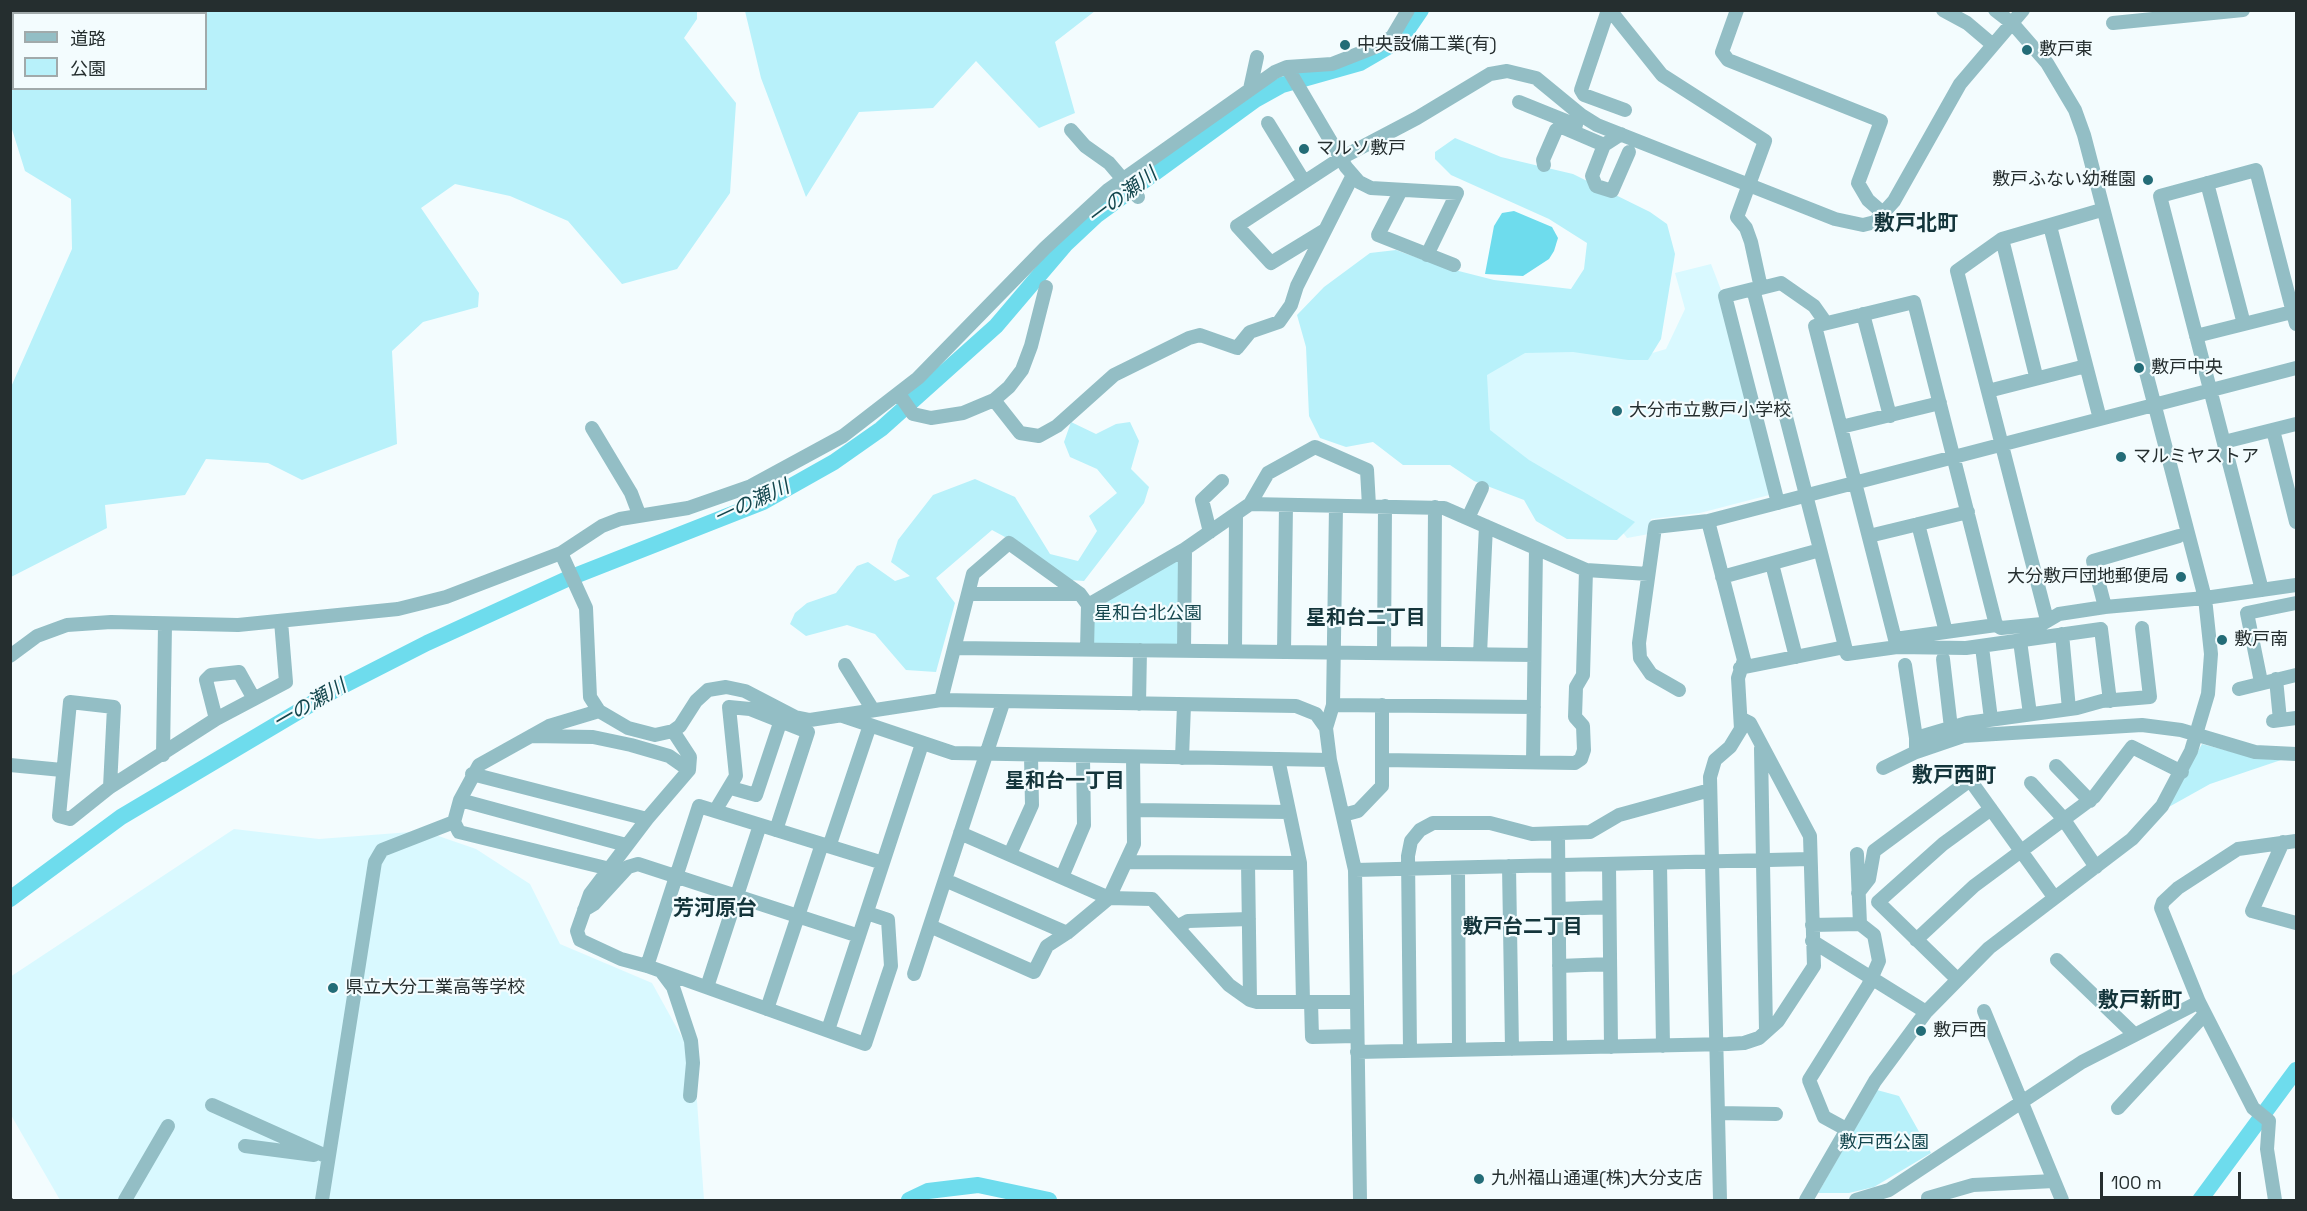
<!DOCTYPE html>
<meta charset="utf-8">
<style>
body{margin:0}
#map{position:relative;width:2307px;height:1211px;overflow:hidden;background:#f3fcfe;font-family:"Space Grotesk","Noto Sans JP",sans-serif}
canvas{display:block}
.frame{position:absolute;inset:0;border:12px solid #252e2f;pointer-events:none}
.legend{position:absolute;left:12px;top:12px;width:195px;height:78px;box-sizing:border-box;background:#f3fcfe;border:2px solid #a1aaab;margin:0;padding:8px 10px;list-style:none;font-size:18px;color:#252e2f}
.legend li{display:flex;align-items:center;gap:12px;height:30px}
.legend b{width:30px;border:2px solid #a1aaab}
.scale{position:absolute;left:2100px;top:1172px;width:141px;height:27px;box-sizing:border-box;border:3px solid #252e2f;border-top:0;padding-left:8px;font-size:18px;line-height:21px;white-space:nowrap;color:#252e2f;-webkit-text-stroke:4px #f3fcfe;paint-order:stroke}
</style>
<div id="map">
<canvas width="2307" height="1211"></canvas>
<div class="frame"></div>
<ul class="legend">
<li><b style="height:8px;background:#93bec5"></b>道路</li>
<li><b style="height:16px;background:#b8f1fa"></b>公園</li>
</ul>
<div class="scale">100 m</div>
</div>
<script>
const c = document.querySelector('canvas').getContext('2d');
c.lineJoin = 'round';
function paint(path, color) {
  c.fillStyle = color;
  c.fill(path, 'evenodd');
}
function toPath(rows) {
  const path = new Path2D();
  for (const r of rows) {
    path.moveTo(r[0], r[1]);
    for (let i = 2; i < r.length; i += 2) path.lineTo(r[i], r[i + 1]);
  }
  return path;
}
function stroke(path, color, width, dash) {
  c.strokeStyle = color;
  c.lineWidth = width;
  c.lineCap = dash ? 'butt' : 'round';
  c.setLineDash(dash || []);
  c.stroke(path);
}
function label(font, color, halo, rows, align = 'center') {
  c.font = font + ' "Space Grotesk","Noto Sans JP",sans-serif';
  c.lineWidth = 4.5;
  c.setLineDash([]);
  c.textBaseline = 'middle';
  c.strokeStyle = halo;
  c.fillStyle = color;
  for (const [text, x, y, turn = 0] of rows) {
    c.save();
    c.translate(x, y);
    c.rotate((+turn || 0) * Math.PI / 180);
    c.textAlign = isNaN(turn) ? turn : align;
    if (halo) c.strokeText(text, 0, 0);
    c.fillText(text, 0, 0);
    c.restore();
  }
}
paint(toPath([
 [1711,264,1723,295,1773,494,1700,513,1651,519,1649,534,1627,538,1614,521,1484,429,1487,367,1515,346,1639,357,1666,349,1685,309,1675,273],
 [234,829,319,839,424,831,476,849,530,884,560,944,652,983,694,1059,704,1200,60,1200,11,1115,10,977]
]), '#d9f9ff');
paint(toPath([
 [73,11,697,11,697,19,684,38,736,103,730,193,677,269,622,284,568,221,510,196,455,184,421,208,479,293,478,307,423,322,392,351,397,444,302,480,268,463,206,459,185,495,105,505,107,528,11,577,11,387,72,249,71,199,25,171,11,126,11,92,14,88,206,88,206,14,72,13],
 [745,11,745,10,1095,11,1055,42,1075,113,1039,128,976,61,933,108,859,112,806,197,761,78],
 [1455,138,1501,157,1573,174,1650,212,1667,224,1675,254,1661,339,1648,360,1628,360,1573,352,1525,353,1487,375,1490,430,1529,460,1635,522,1617,540,1567,539,1536,521,1524,500,1474,481,1450,465,1403,465,1373,442,1346,447,1320,438,1309,416,1306,347,1297,315,1324,287,1370,253,1396,250,1443,267,1494,280,1571,289,1584,269,1587,243,1549,219,1451,175,1435,159,1435,152],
 [1071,422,1096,434,1116,424,1130,422,1139,441,1131,469,1149,487,1144,503,1084,581,1071,580,1018,544,992,530,936,578,955,603,936,672,906,670,875,634,847,625,806,636,790,624,795,613,807,603,836,593,857,566,868,562,895,581,910,576,891,562,898,540,933,495,975,479,1015,497,1050,554,1078,561,1097,531,1089,516,1117,493,1097,469,1070,457,1064,442],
 [1177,558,1181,560,1181,643,1177,646,1096,645,1092,642,1093,609],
 [2202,744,2255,758,2281,760,2210,784,2167,808],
 [1877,1090,1899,1096,1931,1153,1874,1187,1849,1193,1818,1193]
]), '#b8f1fa');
paint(toPath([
 [1514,211,1552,227,1558,238,1554,251,1549,259,1523,276,1485,274,1494,226,1502,213]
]), '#6edced');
stroke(toPath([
 [10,899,121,817,333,691,427,643,567,579,763,502,834,462,881,429,996,326,1065,245,1097,215,1255,100,1282,85,1360,63,1391,45,1408,29,1421,10],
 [909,1200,928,1191,978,1185,1049,1200],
 [2200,1200,2296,1070]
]), '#6edced', 16);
stroke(toPath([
 [1608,10,1581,90,1584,95,1625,110],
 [1610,10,1662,75,1765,141,1737,217,1746,228,1751,242,1761,288,1781,283,1814,306,1826,323],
 [1737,10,1722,52,1728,60,1881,121,1858,183,1868,200,1884,214],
 [1943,10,1967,23,1993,45],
 [70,14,71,10],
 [2113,23,2243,10],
 [10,66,14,67],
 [1287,67,1346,167,1359,182,1371,188,1457,193,1427,255],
 [1250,89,1257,57],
 [1519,102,1576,125],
 [1268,123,1303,180],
 [1071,130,1085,146,1109,163,1138,197],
 [1621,134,1604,145,1592,176,1596,186,1612,191,1629,152],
 [1544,165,1543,160,1556,130,1562,127,1604,145],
 [2207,183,2244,324],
 [1401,190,1378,235,1454,265],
 [2050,226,2100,419],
 [1325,230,1271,263,1237,226,1341,158,1417,118,1490,74,1507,71,1536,78,1581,115,1597,125,1835,219,1863,225,1875,222,1894,201,1960,84,2023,10],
 [2002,239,2036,376],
 [1863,314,1890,416],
 [2196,336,2296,311],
 [1988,391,2086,366],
 [899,394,913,414,931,418,963,413,994,400,1009,387,1022,370,1031,346,1046,287],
 [994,400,1020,433,1039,436,1057,426,1114,375,1189,338,1200,335,1237,348,1250,332,1279,322,1291,305,1297,286,1353,175],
 [1841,427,1940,403],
 [592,428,631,493,639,514],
 [2273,430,2296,522],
 [2224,442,2296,424],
 [1778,503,1725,296,1753,289,1847,654,1897,647,1966,648,2101,629,2110,701],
 [1250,504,1444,508,1586,570,1648,574],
 [1468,518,1482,488],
 [1708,521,1744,660,1738,678,1741,729,1730,747,1715,760,1710,777,1720,1200],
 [1918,524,1946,632],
 [1210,532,1202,500,1222,481],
 [1869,536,1968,512],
 [561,553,602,526,620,519,688,508,751,486,843,436,918,378,1045,248,1108,190,1275,72,1287,67,1332,64,1378,46,1392,37,1408,10],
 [1772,564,1796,657],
 [1722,577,1820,550],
 [2262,590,2160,196,2256,170,2296,324],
 [968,594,1080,594],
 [1088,605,1185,549,1250,504,1268,473,1315,447,1367,470,1369,506],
 [2105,607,2093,561,2179,536],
 [2047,620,1957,271,2002,239,2098,211],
 [2062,634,2069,709],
 [1895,639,1996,625,2001,628,2042,624,2059,614,2105,607,2205,598,2296,585],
 [2020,641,2030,714],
 [1897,647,1815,326,1914,302,1996,625],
 [1982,647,1991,719],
 [954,648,1534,655],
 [1184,651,1185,549],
 [1235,651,1236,514],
 [1284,652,1286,505],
 [1384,653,1385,506],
 [1434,653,1435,507],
 [1480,654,1486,526],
 [10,656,37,636,67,625,111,622,238,625,398,609,446,597,561,553,586,608,590,697,599,711,628,728,655,735,673,731,680,726,696,701,708,690,726,687,745,691,795,717,810,720,941,700,1296,706,1316,714,1326,728,1330,760,1355,870,1360,1200],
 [1943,659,1951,728],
 [845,665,873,710],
 [1905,665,1916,738],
 [1740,668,1845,647],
 [2276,679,2280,720],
 [2261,682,2247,613,2296,603],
 [2239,689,2296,675],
 [1679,690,1651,674,1640,658,1639,643,1655,527,1708,521,2296,368],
 [941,700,973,574,1009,543,1080,594,1088,605,1087,650],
 [1139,704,1140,650],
 [1333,705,1534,707],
 [599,711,549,726,479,765,460,800,454,822,459,832,610,869],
 [843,716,953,753,1330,760],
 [216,719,206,680,211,675,239,672,254,699],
 [2273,721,2296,718],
 [1326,728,1333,705,1336,506],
 [673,731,690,757,689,770,647,819,590,894,577,931,580,940,621,959,647,966,865,1044,891,966,888,920,867,913],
 [531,736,593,737,631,745,669,756,689,770],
 [1761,749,1766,1031],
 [1916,752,1916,738,1967,723,2077,708,2102,701,2150,697,2142,628],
 [163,755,165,625],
 [1182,758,1184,705],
 [1278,759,1300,863,1303,1002],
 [1382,760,1575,763,1581,759,1584,750,1583,726,1575,717,1576,687,1583,675,1586,570],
 [1533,761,1536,548],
 [10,765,62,770],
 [2056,766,2090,801],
 [1883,768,1916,752,1963,736,2142,725,2181,730,2255,752,2296,754],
 [472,774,647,819],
 [2031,783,2062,817,2096,867],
 [110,787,114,707,70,702,59,816,70,819,110,787,216,719,286,682,281,621],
 [731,788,756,795,780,723],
 [460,800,626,845],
 [1134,810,1289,812],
 [715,811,736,776,729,707,750,709,808,732,776,830],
 [1343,815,1358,811,1382,786,1382,705],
 [960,833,1109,898,1134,844,1133,757],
 [1558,835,1560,1048],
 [831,841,870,725],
 [2283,842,2252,911,2296,923],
 [1010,854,1032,805,1031,756],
 [1857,854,1860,924],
 [1127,862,1300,863],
 [1248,863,1250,1000],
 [1660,863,1663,1046],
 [1609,864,1611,1047],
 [1509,866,1512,1049],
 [1458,868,1459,1050],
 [1355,870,1810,859],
 [1062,877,1084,825,1083,757],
 [945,880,1067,933],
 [1858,893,1869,879,1874,851,1970,780,2054,897],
 [1559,909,1609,907],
 [584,910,594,904,628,867,638,864,859,936],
 [1812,925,1860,924,1874,935,1879,961,1868,986,1809,1080,1824,1117,1846,1129],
 [930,926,1034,972,1047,946,1067,933,1109,898,1152,899,1229,985,1250,1000,1257,1002,1356,1002],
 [1177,927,1188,921,1249,919],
 [1916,940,1974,886,2094,797,2132,747,2182,772],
 [1812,941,1926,1012],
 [2057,960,2135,1035],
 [647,966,699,806,883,863],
 [1559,966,1610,964],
 [661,971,673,987,691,1041,693,1063,690,1096],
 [914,974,1003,703],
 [1956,978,1878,902,1943,844,1991,809],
 [707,987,760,825],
 [1311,1002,1312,1037,1356,1036],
 [767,1009,822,844],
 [1984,1011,2062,1200],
 [828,1030,922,744],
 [1410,1051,1408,856,1411,841,1420,830,1433,823,1490,823,1532,834,1590,832,1619,815,1710,790],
 [1357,1052,1728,1044,1744,1043,1759,1038,1778,1021,1814,966,1810,836,1750,723,1742,719],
 [212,1105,328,1157],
 [2118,1108,2205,1014],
 [1718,1113,1776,1114],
 [245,1146,314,1155],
 [125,1200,168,1126],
 [322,1200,375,862,382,850,454,822],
 [1806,1200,1875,1081,1926,1012,1989,948,2132,839,2162,806,2191,751,2208,694,2211,654,2205,598,2084,135,2075,110,2047,63,2013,24,1995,10],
 [1856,1200,1889,1190,2082,1062,2199,1002],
 [1928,1200,1928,1198,1973,1185,2054,1181],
 [2275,1200,2267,1149,2269,1121,2253,1108,2199,1002,2161,908,2163,902,2178,888,2238,849,2296,841]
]), '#93bec5', 14);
stroke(toPath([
 [10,1198,12,1200]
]), '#444d4e', 3);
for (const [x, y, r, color] of [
 [1345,45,6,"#236c77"],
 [2027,50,6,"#236c77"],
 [1304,149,6,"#236c77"],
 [2148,180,6,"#236c77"],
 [2139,368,6,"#236c77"],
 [1617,411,6,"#236c77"],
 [2121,457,6,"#236c77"],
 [2181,577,6,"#236c77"],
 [2222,640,6,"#236c77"],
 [333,988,6,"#236c77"],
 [1921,1031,6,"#236c77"],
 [1479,1179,6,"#236c77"]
]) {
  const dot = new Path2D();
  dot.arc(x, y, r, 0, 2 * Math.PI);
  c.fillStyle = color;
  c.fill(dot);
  stroke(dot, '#f3fcfe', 2);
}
label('18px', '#252e2f', '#f3fcfe', [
 ["中央設備工業(有)",1357,45],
 ["敷戸東",2039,50],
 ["マルソ敷戸",1316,149],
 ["敷戸ふない幼稚園",2136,180,"right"],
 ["敷戸中央",2151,368],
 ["大分市立敷戸小学校",1629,411],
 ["マルミヤストア",2133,457],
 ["大分敷戸団地郵便局",2169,577,"right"],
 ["敷戸南",2234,640],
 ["県立大分工業高等学校",345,988],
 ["敷戸西",1933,1031],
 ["九州福山通運(株)大分支店",1491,1179]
], 'left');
label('18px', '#15474e', '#f3fcfe', [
 ["星和台北公園",1148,614],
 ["敷戸西公園",1884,1143]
]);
label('italic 20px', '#13464d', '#f3fcfe', [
 ["一の瀬川",1123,197,-37],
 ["一の瀬川",752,503,-25],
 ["一の瀬川",310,705,-30]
]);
label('bold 20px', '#14353b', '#f3fcfe', [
 ["星和台二丁目",1366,619],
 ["星和台一丁目",1065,782],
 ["敷戸台二丁目",1523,928]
]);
label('bold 21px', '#14353b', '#f3fcfe', [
 ["敷戸北町",1916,224],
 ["敷戸西町",1954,776],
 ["芳河原台",715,909],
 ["敷戸新町",2140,1001]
]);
</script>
